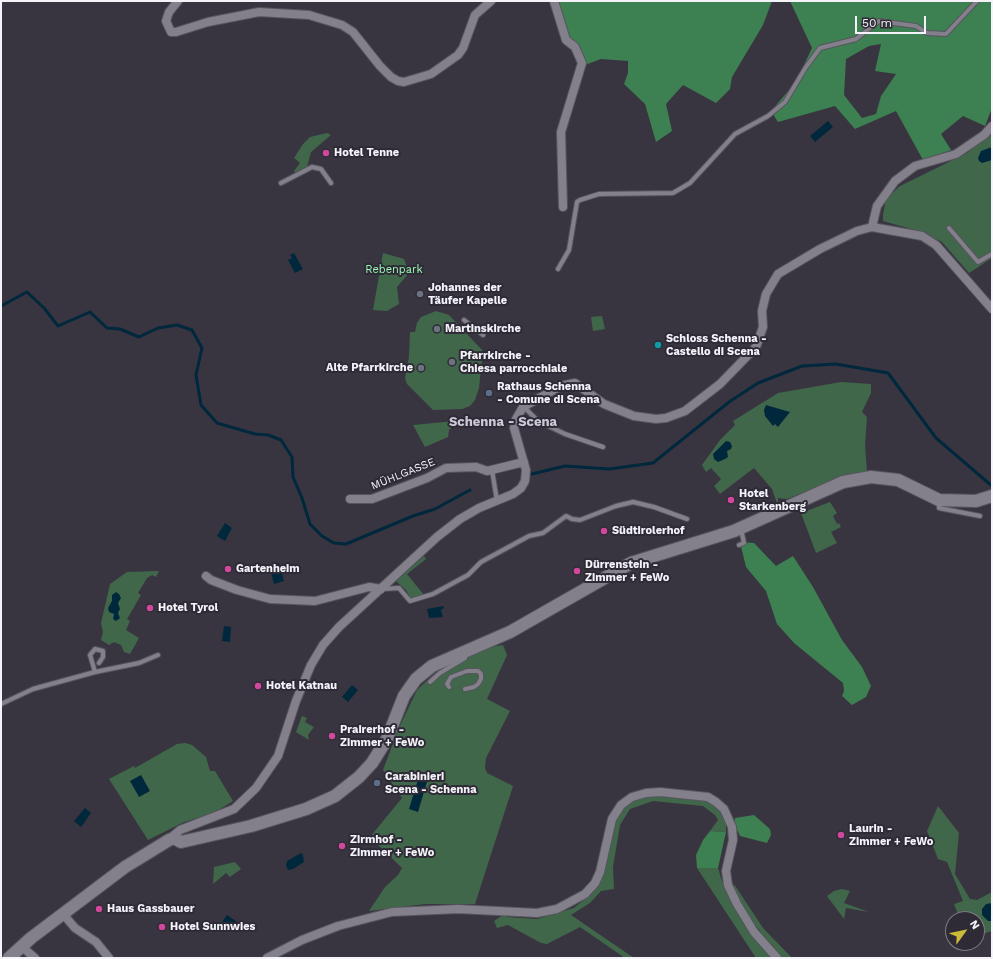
<!DOCTYPE html>
<meta charset="utf-8">
<style>
body{margin:0}
#map{position:relative;width:993px;height:959px;overflow:hidden;background:#383540;font-family:"Work Sans",sans-serif}
canvas{display:block}
.frame{position:absolute;inset:0;border:2px solid #f5f3fa;pointer-events:none}
.north{position:absolute;left:945px;top:911px;width:40px;height:40px;box-sizing:border-box;background:#2e2b36;border:1px solid #7e7b84;border-radius:50%;rotate:57deg;font-size:11px;font-weight:700;line-height:16px;text-align:center;color:#f5f3fa}
.north::after{content:'';display:block;margin:auto;width:14px;height:18px;background:#cbb939;clip-path:polygon(50% 0,100% 100%,50% 72%,0 100%)}
.scale{position:absolute;left:855px;top:16px;width:71px;height:18px;box-sizing:border-box;border:2px solid #f5f3fa;border-top:0;padding-left:5px;font-size:12px;line-height:14px;white-space:nowrap;color:#f5f3fa;-webkit-text-stroke:3px #2e2b36;paint-order:stroke}
</style>
<div id="map">
<canvas width="993" height="959"></canvas>
<div class="frame"></div>
<div class="north">N</div>
<div class="scale">50 m</div>
</div>
<script>
const c = document.querySelector('canvas').getContext('2d');
c.lineJoin = 'round';
function paint(path, color) {
  c.fillStyle = color;
  c.fill(path, 'evenodd');
}
function toPath(rows) {
  const path = new Path2D();
  for (const r of rows) {
    path.moveTo(r[0], r[1]);
    for (let i = 2; i < r.length; i += 2) path.lineTo(r[i], r[i + 1]);
  }
  return path;
}
function stroke(path, color, width, dash) {
  c.strokeStyle = color;
  c.lineWidth = width;
  c.lineCap = dash ? 'butt' : 'round';
  c.setLineDash(dash || []);
  c.stroke(path);
}
function label(font, color, halo, rows, align = 'center') {
  c.font = font + ' "Work Sans",sans-serif';
  c.lineWidth = 4;
  c.setLineDash([]);
  c.textBaseline = 'middle';
  c.strokeStyle = halo;
  c.fillStyle = color;
  for (const [text, x, y, turn = 0] of rows) {
    c.save();
    c.translate(x, y);
    c.rotate((+turn || 0) * Math.PI / 180);
    c.textAlign = isNaN(turn) ? turn : align;
    if (halo) c.strokeText(text, 0, 0);
    c.fillText(text, 0, 0);
    c.restore();
  }
}
paint(toPath([
 [992,132,992,258,969,273,942,242,922,232,883,221,883,215,886,199,900,186,967,153],
 [327,133,331,135,311,152,306,171,296,174,294,171,300,163,294,158,303,144,310,137],
 [383,253,404,259,409,273,397,287,399,304,387,311,373,310],
 [436,311,449,315,483,351,479,388,475,400,470,406,462,409,433,410,407,384,405,378,409,357,410,332,415,332,417,323,421,317],
 [602,316,605,329,593,331,591,317],
 [841,382,871,384,871,393,862,412,867,417,865,445,867,472,831,482,787,499,778,498,778,506,772,489,754,468,720,494,714,486,721,479,711,468,706,472,702,465,720,440,735,425,733,421,778,393],
 [487,418,488,421,469,426,461,423,453,426,449,430,448,437,425,447,413,425],
 [830,502,837,513,833,516,837,524,839,523,841,527,831,532,837,543,816,553,801,513],
 [424,556,426,559,407,574,424,595,411,599,406,590,396,581],
 [159,571,156,577,152,575,147,578,138,593,141,595,127,619,130,621,126,630,139,638,130,654,124,652,121,645,114,642,109,645,101,640,103,632,101,623,110,584,127,572],
 [503,645,507,655,487,699,510,711,486,758,485,768,487,773,513,786,475,904,425,904,369,911,385,887,398,875,402,868,370,837,402,798,383,770,398,730,417,690,437,671,458,658,485,648],
 [302,716,307,718,305,722,314,727,308,735,309,740,296,732],
 [185,743,192,745,206,757,210,771,215,771,233,801,212,814,184,822,148,840,109,779,134,766,135,768,177,744],
 [648,796,706,799,718,806,726,821,726,832,710,831,718,820,715,815,703,806,653,801,630,809,620,825,613,867,614,889,601,891,590,903,571,915,634,958,625,958,580,927,547,944,541,943,508,925,497,928,494,921,506,913,507,917,537,919,574,908,591,894,600,883,606,864,615,823,619,813,636,799],
 [938,806,959,833,955,874,970,899,977,900,992,892,992,931,980,935,977,931,977,919,959,917,954,904,963,901,947,862,938,859,927,831],
 [235,862,241,869,230,877,226,873,213,884,214,867],
 [697,868,718,868,722,881,741,919,772,958,756,958],
 [734,884,763,928,792,958,783,958,763,935,743,909,735,890],
 [842,889,850,891,844,903,869,912,846,908,844,919,827,896,834,891]
]), '#41674b');
paint(toPath([
 [554,1,772,1,763,25,732,77,730,89,716,103,683,85,666,104,672,131,656,142,645,104,624,84,628,73,628,61,601,59,582,66,566,40],
 [790,1,992,1,992,108,985,126,963,116,941,134,951,150,923,160,896,111,855,129,835,106,778,122,771,111,796,82,812,48],
 [881,44,875,71,896,74,881,96,876,114,862,118,844,95,846,59,869,46],
 [740,542,754,543,776,566,793,556,813,587,842,640,862,667,871,686,866,697,852,705,842,696,844,691,843,683,794,643,777,624,766,591,746,567],
 [754,815,770,829,771,835,767,843,740,836,734,823,735,818],
 [710,831,726,832,718,868,697,868,696,855,703,840]
]), '#3d8051');
paint(toPath([
 [828,121,833,127,815,142,810,136],
 [992,147,992,160,982,163,979,161,978,158,981,151],
 [294,253,303,269,295,273,288,260,292,258,290,255],
 [766,405,790,412,778,427,775,424,773,426,765,416,764,410],
 [726,441,730,442,732,446,731,449,727,451,728,457,725,459,718,462,714,459,713,454],
 [225,523,232,528,225,541,217,536],
 [279,563,284,581,274,584,269,565],
 [116,592,119,594,121,598,118,603,120,609,118,613,120,618,116,621,113,619,114,614,109,612,108,608,112,601,112,595],
 [443,606,444,608,441,610,443,617,429,618,427,609],
 [224,626,231,627,230,642,222,641],
 [352,685,358,690,348,702,342,697],
 [420,773,429,775,418,812,409,809],
 [141,775,150,791,139,797,130,781],
 [85,808,91,813,81,827,74,821],
 [301,853,303,855,304,862,293,869,288,870,286,866,287,861],
 [992,903,992,921,988,921,982,915,982,909,986,904],
 [227,915,239,923,234,930,222,922]
]), '#00283d');
stroke(toPath([
 [1,306,27,292,44,308,58,326,90,312,107,328,120,329,139,337,158,328,177,325,192,330,202,348,196,375,201,405,217,423,255,434,268,435,281,440,292,457,293,477,302,498,310,524,322,536,334,543,346,544,413,516,435,509,470,490],
 [532,474,565,466,609,469,653,463,729,402,758,383,802,366,836,364,888,373,936,438,992,486]
]), '#00283d', 3);
const lane = toPath([
 [281,183,312,167,321,169,331,183],
 [949,228,978,262,992,254],
 [558,269,569,250,577,202,580,200,599,194,673,193,690,183,735,134,768,116,785,102,806,67,820,48,856,39,879,21,916,26,927,33,946,34,977,1],
 [464,320,483,335],
 [524,407,538,421,565,434,603,447],
 [492,470,497,501],
 [939,501,939,508,980,516],
 [739,545,744,543,741,529],
 [382,589,399,588,410,601,433,594,468,575,481,562,529,536,543,533,566,516,572,519,580,520,616,506,633,502,654,507,687,519],
 [95,672,90,655,95,649,103,651,103,657,99,663],
 [430,682,440,673,465,658],
 [449,687,447,684,451,677,467,671,478,671,481,674,481,679,478,684,474,687,465,689],
 [1,704,33,689,95,672,139,663,158,655]
]);
const street = toPath([
 [178,1,169,12,166,21,171,32,176,32,208,22,259,12,309,15,342,25,353,32,380,66,391,77,398,81,404,82,431,74,458,55,463,48,475,15,491,1],
 [554,1,566,40,575,47,582,63,561,132,563,207],
 [872,227,877,206,895,181,915,166,956,154,984,135,992,126],
 [350,499,372,499,427,478,446,468,476,467,487,471,524,462],
 [206,576,211,580,237,590,270,599,315,601,369,587,381,589],
 [174,838,174,835,180,830,234,809,256,788,278,756,296,701,311,665,323,645,339,627,437,537,460,519,479,508,513,494,521,488,525,481,526,470,514,428,516,419,523,407,561,386,575,383,604,404,634,416,656,419,666,418,685,411,720,384,756,347,763,327,762,311,766,294,778,274,820,249,857,231,872,227,922,236,936,245,992,309],
 [63,914,75,928,96,942,109,958],
 [21,946,35,958],
 [267,958,302,940,338,926,392,912,458,909,537,913,557,909,585,894,595,883,600,872,612,819,621,805,632,797,646,793,660,792,708,797,716,802,724,809,732,827,733,840,726,871,728,885,737,904,754,932,777,958]
]);
const secondary = toPath([
 [9,958,31,938,125,867,169,840,174,838,181,842,251,826,306,809,335,796,359,777,372,763,387,739,404,696,416,679,432,666,510,632,631,563,734,531,843,482,871,477,898,480,939,500,976,501,992,496]
]);
stroke(lane, '#57555e', 6);
stroke(street, '#57555e', 10);
stroke(secondary, '#57555e', 14);
stroke(lane, '#83808c', 4);
stroke(street, '#83808c', 8);
stroke(secondary, '#83808c', 12);
for (const [x, y, r, color] of [
 [326,153,4,"#d1479c"],
 [420,294,4,"#6b7280"],
 [437,329,4,"#6b7280"],
 [658,345,4,"#0f9aa8"],
 [452,362,4,"#6b7280"],
 [421,368,4,"#6b7280"],
 [489,393,4,"#5c6f8a"],
 [731,500,4,"#d1479c"],
 [604,531,4,"#d1479c"],
 [228,569,4,"#d1479c"],
 [577,571,4,"#d1479c"],
 [150,608,4,"#d1479c"],
 [258,686,4,"#d1479c"],
 [332,736,4,"#d1479c"],
 [377,783,4,"#5c6f8a"],
 [841,835,4,"#d1479c"],
 [342,846,4,"#d1479c"],
 [99,909,4,"#d1479c"],
 [162,927,4,"#d1479c"]
]) {
  const dot = new Path2D();
  dot.arc(x, y, r, 0, 2 * Math.PI);
  c.fillStyle = color;
  c.fill(dot);
  stroke(dot, '#2e2b36', 1.5);
}
label('bold 11px', '#f5f3fa', '#2e2b36', [
 ["Hotel Tenne",334,153],
 ["Johannes der",428,288],
 ["Täufer Kapelle",428,301],
 ["Martinskirche",445,329],
 ["Schloss Schenna -",666,339],
 ["Castello di Scena",666,352],
 ["Pfarrkirche -",460,356],
 ["Chiesa parrocchiale",460,369],
 ["Alte Pfarrkirche",413,368,"right"],
 ["Rathaus Schenna",497,387],
 ["- Comune di Scena",497,400],
 ["Hotel",739,494],
 ["Starkenberg",739,507],
 ["Südtirolerhof",612,531],
 ["Dürrenstein -",585,565],
 ["Zimmer + FeWo",585,578],
 ["Gartenheim",236,569],
 ["Hotel Tyrol",158,608],
 ["Hotel Katnau",266,686],
 ["Prairerhof -",340,730],
 ["Zimmer + FeWo",340,743],
 ["Carabinieri",385,777],
 ["Scena - Schenna",385,790],
 ["Laurin -",849,829],
 ["Zimmer + FeWo",849,842],
 ["Zirmhof -",350,840],
 ["Zimmer + FeWo",350,853],
 ["Haus Gassbauer",107,909],
 ["Hotel Sunnwies",170,927]
], 'left');
label('11px', '#9af7b3', '#2e2b36', [
 ["Rebenpark",394,270]
]);
label('11px', '#f5f3fa', '#2e2b36', [
 ["MÜHLGASSE",403,474,-22]
]);
label('bold 13px', '#cdcad8', '#2e2b36', [
 ["Schenna - Scena",503,422]
]);
</script>
